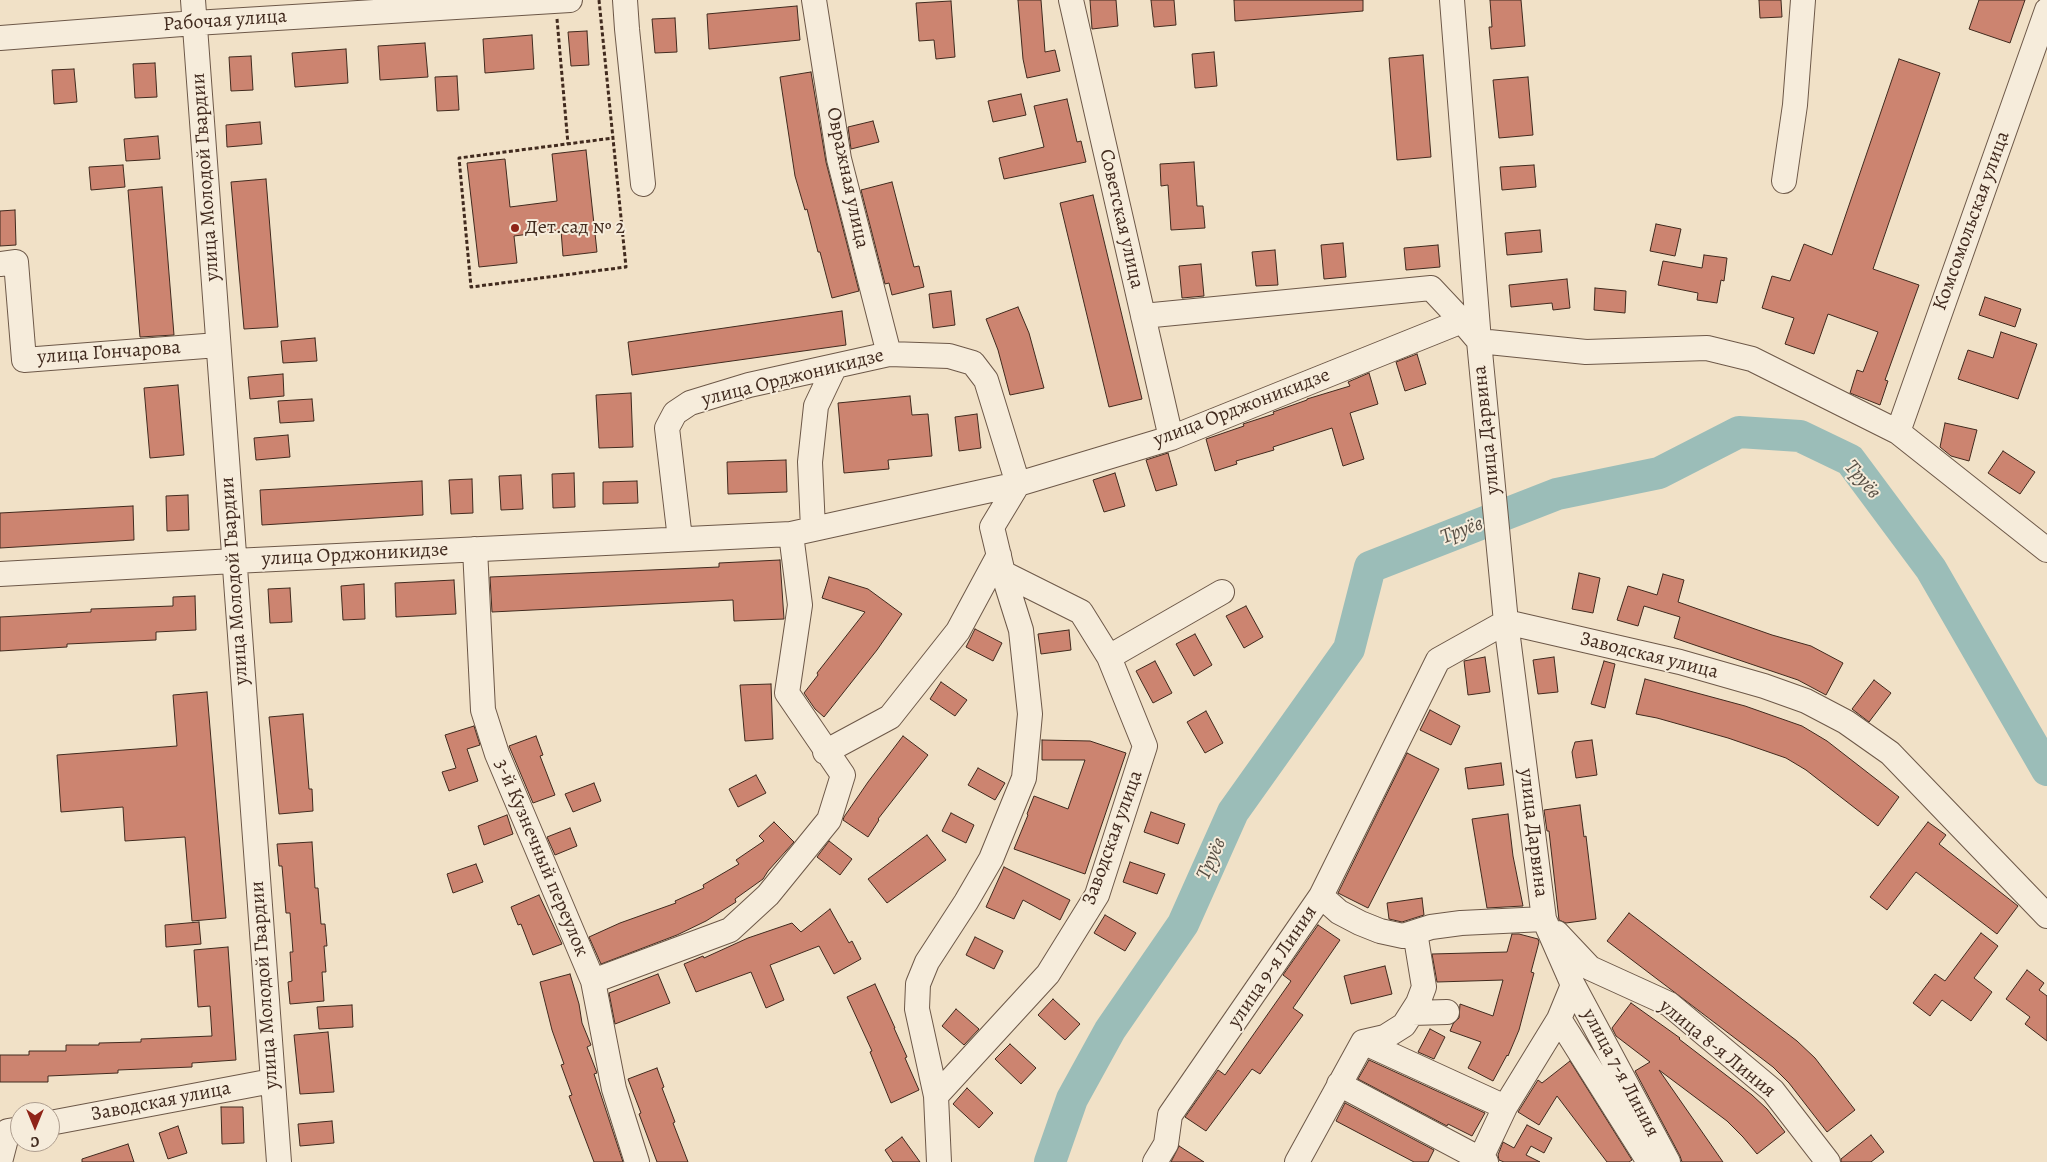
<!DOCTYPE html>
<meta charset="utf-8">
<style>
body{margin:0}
#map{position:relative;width:2047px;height:1162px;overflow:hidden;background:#f1e1c7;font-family:Alegreya,serif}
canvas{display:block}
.north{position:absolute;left:10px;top:1102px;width:50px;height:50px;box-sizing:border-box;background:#f6ecdb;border:1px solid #ae9e8f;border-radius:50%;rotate:180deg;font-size:14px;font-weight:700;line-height:20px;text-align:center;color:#412a1e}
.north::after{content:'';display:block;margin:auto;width:18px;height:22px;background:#8f2418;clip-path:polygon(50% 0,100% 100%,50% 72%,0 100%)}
</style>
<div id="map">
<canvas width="2047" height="1162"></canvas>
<div class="north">С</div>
</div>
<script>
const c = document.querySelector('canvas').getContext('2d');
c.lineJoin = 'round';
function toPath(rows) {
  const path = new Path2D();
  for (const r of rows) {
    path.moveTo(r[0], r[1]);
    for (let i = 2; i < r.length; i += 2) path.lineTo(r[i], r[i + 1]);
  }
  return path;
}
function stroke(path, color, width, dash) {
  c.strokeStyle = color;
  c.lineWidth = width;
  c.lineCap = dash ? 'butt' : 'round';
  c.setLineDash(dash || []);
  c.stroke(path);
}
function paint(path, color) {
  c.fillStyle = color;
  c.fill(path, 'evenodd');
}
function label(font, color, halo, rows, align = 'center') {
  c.font = font + ' Alegreya,serif';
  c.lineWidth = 4;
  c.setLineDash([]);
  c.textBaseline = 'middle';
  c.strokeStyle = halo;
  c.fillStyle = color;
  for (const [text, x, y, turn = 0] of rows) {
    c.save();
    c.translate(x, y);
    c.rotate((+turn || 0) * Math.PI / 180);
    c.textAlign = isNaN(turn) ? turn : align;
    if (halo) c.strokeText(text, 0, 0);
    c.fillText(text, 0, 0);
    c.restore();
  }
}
stroke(toPath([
 [1050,1162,1072,1099,1110,1030,1183,924,1233,812,1349,649,1370,567,1557,494,1659,473,1739,432,1800,436,1850,460,1931,569,2047,770]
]), '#9bbdb8', 32);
const building = toPath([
 [1018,0,1041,0,1045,52,1055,50,1060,71,1027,78,1023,59,1018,0],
 [1090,0,1116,0,1118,26,1092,29,1090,0],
 [1151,0,1174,0,1176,25,1154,27,1151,0],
 [1234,0,1363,0,1363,11,1235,21,1234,0],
 [1490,0,1521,0,1525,46,1491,49,1489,27,1492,27,1490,0],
 [1759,0,1781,0,1782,17,1760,18,1759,0],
 [1979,0,2025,0,2010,43,1969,29,1979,0],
 [951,1,955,57,936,59,934,40,919,41,916,3,951,1],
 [797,6,800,40,709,49,707,14,797,6],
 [675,18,677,52,655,53,652,19,675,18],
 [587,31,589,65,571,66,568,32,587,31],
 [532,35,534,69,485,73,483,39,532,35],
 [425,43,428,77,380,80,378,46,425,43],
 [346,49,348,83,295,87,292,53,346,49],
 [1214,52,1217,86,1195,88,1192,54,1214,52],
 [1423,55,1431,157,1397,160,1389,58,1423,55],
 [251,56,253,90,231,91,229,57,251,56],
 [1899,59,1940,73,1873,269,1919,285,1885,380,1888,381,1880,405,1850,393,1857,370,1863,372,1878,332,1828,314,1814,354,1785,344,1794,318,1762,308,1772,276,1790,281,1804,244,1832,255,1899,59],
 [155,63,157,97,135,98,133,64,155,63],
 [74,69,77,102,54,104,52,70,74,69],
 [811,72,826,162,859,291,832,298,820,252,818,252,807,209,805,210,795,176,780,77,811,72],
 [457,76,459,110,437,111,435,77,457,76],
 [1528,77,1533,135,1499,138,1493,80,1528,77],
 [1021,94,1026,115,993,122,988,101,1021,94],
 [1067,99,1077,142,1081,141,1086,162,1004,179,999,158,1044,147,1034,106,1067,99],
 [873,121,879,142,851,149,848,127,873,121],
 [260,122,262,144,227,147,226,125,260,122],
 [158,136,160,159,126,161,124,139,158,136],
 [586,150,597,252,563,256,561,230,514,236,517,263,479,267,467,163,505,159,510,207,557,201,552,154,586,150],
 [1194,162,1197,206,1203,206,1205,228,1171,230,1168,185,1161,186,1160,164,1194,162],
 [123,165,125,187,91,190,89,167,123,165],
 [1534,165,1536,187,1502,190,1500,167,1534,165],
 [266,179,278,327,244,329,231,182,266,179],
 [892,182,914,267,919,266,924,287,892,295,889,283,885,284,861,190,892,182],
 [162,187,174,335,140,337,128,190,162,187],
 [1093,195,1142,399,1109,407,1060,203,1093,195],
 [15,210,16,245,0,246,0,211,15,210],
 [1656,224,1681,229,1675,256,1650,251,1656,224],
 [1540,230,1542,252,1507,255,1505,233,1540,230],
 [1343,243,1346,277,1324,279,1321,245,1343,243],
 [1438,245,1440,267,1406,270,1404,248,1438,245],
 [1275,250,1278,285,1256,286,1252,252,1275,250],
 [1704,255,1727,258,1724,281,1721,280,1717,303,1697,300,1698,293,1658,285,1663,261,1702,268,1704,255],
 [1201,264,1204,296,1182,298,1179,266,1201,264],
 [1567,279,1570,308,1553,310,1552,303,1511,307,1509,285,1567,279],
 [1595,288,1626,291,1625,313,1594,310,1595,288],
 [951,291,955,325,933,328,929,294,951,291],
 [1985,297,2021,309,2015,327,1979,315,1985,297],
 [1018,307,1029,333,1044,388,1010,395,998,350,986,319,1018,307],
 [842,311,846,345,632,375,628,342,842,311],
 [2001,332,2037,344,2018,399,1958,379,1968,350,1993,358,2001,332],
 [315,338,317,361,283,363,281,341,315,338],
 [1417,354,1426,384,1405,391,1396,362,1417,354],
 [1369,373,1378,404,1350,413,1364,459,1343,466,1332,428,1273,447,1274,450,1236,461,1237,464,1215,471,1206,439,1244,426,1243,424,1274,414,1273,412,1307,400,1307,399,1350,386,1348,382,1369,373],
 [283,374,284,396,250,399,248,377,283,374],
 [178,385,184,455,150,458,144,388,178,385],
 [631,393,633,447,599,448,596,395,631,393],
 [910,396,912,415,928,414,932,456,888,460,889,469,844,473,838,403,910,396],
 [312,399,314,421,280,423,278,401,312,399],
 [977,414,981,448,959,451,955,417,977,414],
 [1945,423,1977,430,1969,461,1951,456,1940,447,1945,423],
 [288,435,290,457,256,460,254,438,288,435],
 [2003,451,2035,472,2020,494,1988,473,2003,451],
 [1168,453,1177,485,1156,491,1146,460,1168,453],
 [786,460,787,492,728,494,727,462,786,460],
 [574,473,575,507,553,508,552,474,574,473],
 [1115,473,1125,506,1104,512,1093,480,1115,473],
 [521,475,523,509,501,510,499,476,521,475],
 [472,479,473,513,451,514,449,480,472,479],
 [422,481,423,515,262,525,260,490,422,481],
 [637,481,638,503,603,504,603,482,637,481],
 [188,495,189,530,167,531,166,496,188,495],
 [133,506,134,540,0,548,0,513,133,506],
 [780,560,784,619,734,621,733,600,492,612,490,577,719,567,719,563,780,560],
 [1579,573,1600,578,1593,613,1572,609,1579,573],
 [1663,574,1684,580,1678,602,1772,635,1811,646,1843,663,1826,695,1798,680,1674,638,1680,617,1644,606,1638,626,1617,620,1628,586,1657,595,1663,574],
 [829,577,868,589,902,614,877,650,824,717,815,709,804,693,818,675,817,673,865,612,822,598,829,577],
 [454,580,456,614,396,617,395,583,454,580],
 [364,584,365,619,343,620,341,586,364,584],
 [290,588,292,622,270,623,268,589,290,588],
 [195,596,196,630,156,632,156,640,67,644,67,647,0,651,0,617,91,612,91,609,173,606,173,597,195,596],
 [1246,606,1263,637,1244,648,1226,616,1246,606],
 [975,629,1002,643,993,661,966,647,975,629],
 [1069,630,1071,650,1041,654,1038,634,1069,630],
 [1195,634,1212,665,1194,676,1176,644,1195,634],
 [1485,657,1490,692,1468,695,1464,661,1485,657],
 [1554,657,1558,692,1538,694,1533,660,1554,657],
 [1155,661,1172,693,1153,703,1136,671,1155,661],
 [1604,661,1615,664,1605,708,1591,704,1604,661],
 [1645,679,1745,706,1802,726,1827,741,1899,797,1878,826,1806,770,1786,758,1728,738,1657,718,1636,714,1645,679],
 [1874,680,1891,693,1869,722,1852,709,1874,680],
 [941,682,967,700,955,716,930,699,941,682],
 [771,684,773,739,745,741,740,685,771,684],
 [207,692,226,918,192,921,185,837,125,841,123,807,61,812,57,755,177,746,173,695,207,692],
 [1430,710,1460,726,1451,745,1420,730,1430,710],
 [1206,711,1223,743,1205,753,1187,722,1206,711],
 [303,714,309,789,312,789,313,811,279,814,269,717,303,714],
 [474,726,480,745,467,749,478,781,449,791,442,772,456,768,445,735,474,726],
 [536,736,543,755,540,756,555,795,533,803,509,746,536,736],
 [903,736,928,755,878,819,879,820,868,837,843,820,844,817,868,782,903,736],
 [1042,740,1090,741,1126,753,1085,874,1014,849,1028,815,1027,814,1034,796,1068,809,1085,760,1042,760,1042,740],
 [1592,740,1597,775,1576,778,1572,752,1575,742,1592,740],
 [1407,753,1439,769,1368,908,1338,893,1407,753],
 [1501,763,1504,785,1468,789,1465,768,1501,763],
 [978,768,1005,783,995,800,968,785,978,768],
 [756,775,766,793,738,807,729,789,756,775],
 [594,783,601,801,573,812,565,794,594,783],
 [1580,805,1584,837,1586,836,1596,919,1566,923,1559,920,1549,831,1547,831,1544,810,1580,805],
 [1151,812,1185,824,1178,844,1144,832,1151,812],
 [951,813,974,825,966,843,942,831,951,813],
 [1508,814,1513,856,1523,906,1487,908,1472,819,1508,814],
 [507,815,513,834,484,845,478,826,507,815],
 [774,822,794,842,768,871,763,879,735,899,736,902,706,921,677,935,601,964,589,937,620,923,676,903,675,901,704,888,703,885,739,864,736,860,764,841,759,836,774,822],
 [1928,822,1946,835,1939,844,2018,906,1997,934,1916,872,1887,910,1870,897,1928,822],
 [570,828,577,846,555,855,547,837,570,828],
 [927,835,946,860,887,903,868,879,927,835],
 [829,841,852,859,840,875,817,857,829,841],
 [312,842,315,888,318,888,321,924,325,924,327,946,324,946,326,972,322,972,324,1001,290,1004,288,982,292,981,290,952,293,952,290,913,286,913,282,866,279,866,277,844,312,842],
 [1130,862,1165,874,1157,894,1123,882,1130,862],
 [476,864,483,882,453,893,447,874,476,864],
 [1004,867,1070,900,1060,920,1023,900,1014,919,986,907,1004,867],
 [539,895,562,944,533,955,521,924,518,925,511,907,539,895],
 [1422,898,1424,915,1402,922,1389,919,1387,903,1422,898],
 [830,909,849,943,852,941,861,959,834,974,819,946,770,965,784,1000,766,1008,751,972,696,992,684,964,703,956,704,958,748,938,792,923,801,932,830,909],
 [1629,913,1797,1041,1815,1058,1855,1110,1827,1132,1789,1083,1773,1067,1607,941,1629,913],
 [1105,915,1136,933,1125,951,1094,933,1105,915],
 [199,922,201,944,166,947,165,925,199,922],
 [1318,925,1340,940,1293,1008,1303,1015,1260,1074,1252,1069,1206,1131,1185,1117,1218,1070,1225,1075,1291,981,1283,975,1318,925],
 [1981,933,1998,946,1974,978,1992,992,1971,1021,1942,1000,1930,1016,1913,1003,1935,974,1945,981,1981,933],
 [1512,934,1519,934,1538,939,1539,942,1531,972,1534,973,1519,1030,1508,1056,1507,1055,1493,1081,1468,1068,1481,1042,1450,1031,1453,1024,1459,1018,1460,1004,1493,1016,1503,980,1437,982,1432,954,1507,952,1512,934],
 [975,937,1003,951,994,969,966,955,975,937],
 [228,947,236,1060,192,1063,192,1067,118,1070,118,1073,48,1076,48,1082,0,1082,0,1055,29,1055,29,1051,66,1051,66,1045,99,1045,99,1043,141,1042,141,1039,212,1036,210,1006,198,1007,194,950,228,947],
 [1385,966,1392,994,1351,1004,1344,976,1385,966],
 [2027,970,2044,983,2039,990,2047,996,2047,1041,2025,1024,2030,1017,2006,999,2027,970],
 [570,974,579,1004,582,1023,591,1045,587,1047,597,1073,594,1074,623,1162,594,1162,569,1096,572,1095,561,1065,564,1064,552,1030,540,982,570,974],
 [658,974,670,1003,615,1024,609,993,658,974],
 [875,984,895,1028,894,1028,907,1057,905,1058,919,1090,891,1103,870,1052,872,1051,847,997,875,984],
 [1053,999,1080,1024,1065,1040,1038,1015,1053,999],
 [1631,1003,1680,1038,1679,1039,1752,1095,1767,1109,1785,1132,1757,1154,1743,1137,1727,1121,1659,1070,1723,1162,1682,1162,1680,1156,1635,1071,1650,1062,1616,1036,1612,1028,1631,1003],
 [352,1005,353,1027,319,1029,317,1007,352,1005],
 [956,1009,979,1029,964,1045,942,1026,956,1009],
 [1430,1029,1445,1037,1434,1059,1418,1052,1430,1029],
 [328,1032,334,1092,300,1094,294,1035,328,1032],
 [1010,1044,1036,1068,1021,1084,995,1059,1010,1044],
 [1369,1060,1485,1113,1472,1136,1448,1124,1447,1126,1358,1079,1369,1060],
 [1570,1061,1632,1160,1629,1162,1607,1162,1557,1096,1539,1125,1518,1112,1538,1080,1542,1083,1570,1061],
 [657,1068,664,1087,662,1088,675,1122,673,1123,688,1162,657,1162,639,1114,641,1113,628,1079,657,1068],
 [967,1088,993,1113,979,1128,953,1104,967,1088],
 [1345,1103,1434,1150,1428,1162,1414,1162,1336,1121,1345,1103],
 [221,1107,243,1107,244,1143,222,1144,221,1107],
 [332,1121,334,1143,300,1146,298,1124,332,1121],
 [1527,1125,1552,1138,1544,1153,1531,1146,1526,1155,1540,1162,1504,1162,1499,1160,1498,1155,1503,1142,1514,1148,1527,1125],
 [178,1126,187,1153,168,1159,159,1133,178,1126],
 [1871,1135,1884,1152,1871,1162,1841,1162,1841,1159,1871,1135],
 [902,1137,920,1162,893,1162,885,1150,902,1137],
 [128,1144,134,1162,82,1162,82,1159,128,1144],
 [1179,1146,1204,1162,1171,1162,1179,1146]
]);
paint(building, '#cc8470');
stroke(building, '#412a1e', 1);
const minor = toPath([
 [193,0,279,1162],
 [625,0,627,29,643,184],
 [814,0,839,159,889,354],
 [1071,0,1171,438],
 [1452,0,1479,341,1506,622,1544,919,1573,985,1559,1019,1505,1107,1479,1162],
 [0,38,195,23,570,0],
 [1784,181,1795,105,1803,0],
 [0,264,16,262,24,360,218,345],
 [1143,316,1431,288,1462,321],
 [1898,432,2047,10],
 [813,529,810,462,816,406,835,366],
 [680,539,667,428,675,413,690,403,749,385,889,354,949,356,973,363,986,380,1018,484,992,527,1003,573,1081,612,1109,657],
 [475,549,483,710,497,754,593,981,614,1089,637,1162],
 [0,574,234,561,791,534,1018,484,1171,438,1462,321,1479,341,1586,352,1707,348,1752,359,1898,432,2047,550],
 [825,752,890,717,958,631,999,555],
 [1321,896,1438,660,1506,622,1680,662,1764,686,1806,701,1846,722,1890,753,2047,916],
 [1557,933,1590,968,1669,1004,1773,1091,1828,1162],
 [593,981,730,930,768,895,829,820,843,775,787,693,800,605,791,534],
 [1573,985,1668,1162],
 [1412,1013,1447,1012],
 [1559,1019,1649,1162],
 [1363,1042,1505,1107],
 [1339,1084,1486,1162],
 [936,1096,917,1009,918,984,927,962,966,902,991,859,1024,778,1030,714,1021,630,1003,573],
 [50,1123,272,1081],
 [0,1162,8,1131,20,1129],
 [939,1162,936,1096,1048,974,1097,895,1145,746,1109,657,1222,592],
 [1155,1162,1166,1144,1170,1115,1321,896,1339,912,1360,923,1380,931,1403,936,1431,927,1461,923,1544,919],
 [1297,1162,1363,1042,1385,1037,1404,1025,1418,1003,1424,987,1415,932]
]);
stroke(minor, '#6d5848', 26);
stroke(toPath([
 [599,0,626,267,471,287,459,158,613,138],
 [557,19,568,144]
]), '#412a1e', 3, [4, 2.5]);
stroke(minor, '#f6ecdb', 24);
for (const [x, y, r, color] of [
 [515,228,5,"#8f2418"]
]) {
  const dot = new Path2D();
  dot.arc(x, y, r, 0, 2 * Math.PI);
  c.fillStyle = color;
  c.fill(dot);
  stroke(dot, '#f6ecdb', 2);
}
label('20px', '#412a1e', '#f6ecdb', [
 ["Рабочая улица",225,21,-4],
 ["улица Молодой Гвардии",206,177,-94],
 ["Овражная улица",847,178,78],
 ["Советская улица",1121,219,77],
 ["Комсомольская улица",1972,221,-70],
 ["улица Гончарова",109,353,-4],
 ["улица Орджоникидзе",793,378,-14],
 ["улица Орджоникидзе",1242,408,-21],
 ["улица Дарвина",1487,430,-96],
 ["улица Орджоникидзе",355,555,-3],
 ["улица Молодой Гвардии",235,581,-94],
 ["Заводская улица",1649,656,14],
 ["улица Дарвина",1533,833,83],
 ["Заводская улица",1113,838,-70],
 ["3-й Кузнечный переулок",541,858,67],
 ["улица 9-я Линия",1273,967,-56],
 ["улица Молодой Гвардии",265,985,-94],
 ["улица 8-я Линия",1717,1049,39],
 ["улица 7-я Линия",1620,1073,62],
 ["Заводская улица",161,1102,-11]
]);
label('20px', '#412a1e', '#f6ecdb', [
 ["Дет.сад № 2",525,228]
], 'left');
label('italic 21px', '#584f44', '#f6ecdb', [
 ["Труёв",1862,480,49],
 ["Труёв",1462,531,-21],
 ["Труёв",1212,859,-66]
]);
</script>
